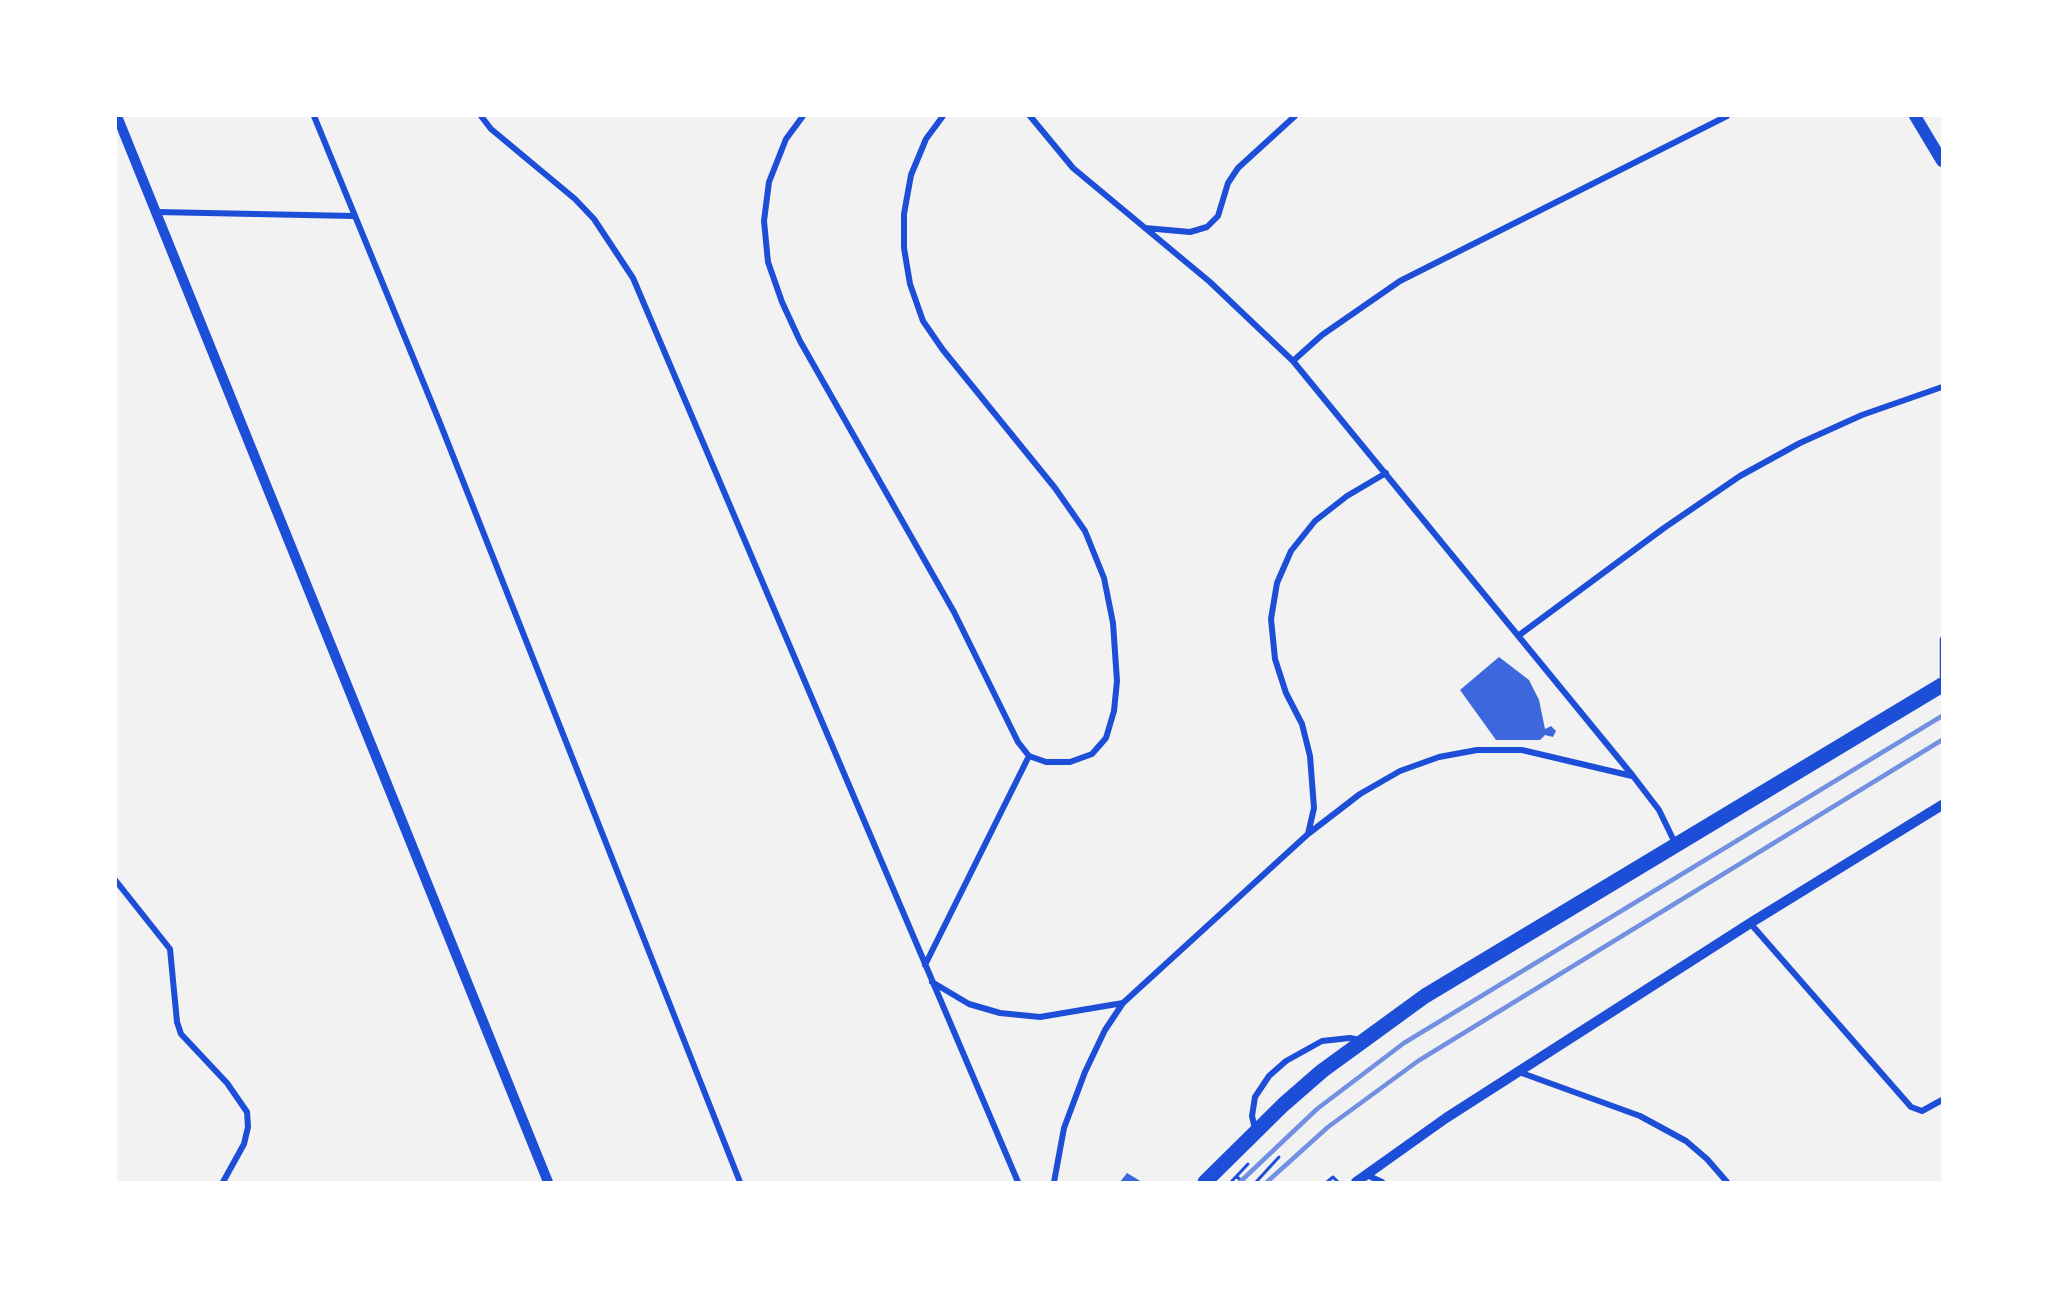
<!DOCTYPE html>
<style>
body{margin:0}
#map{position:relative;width:2058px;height:1298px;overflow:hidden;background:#f2f2f2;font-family:Mulish,sans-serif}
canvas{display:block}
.frame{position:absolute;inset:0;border:117px solid #fff;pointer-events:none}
</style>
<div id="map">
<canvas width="2058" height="1298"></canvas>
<div class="frame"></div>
</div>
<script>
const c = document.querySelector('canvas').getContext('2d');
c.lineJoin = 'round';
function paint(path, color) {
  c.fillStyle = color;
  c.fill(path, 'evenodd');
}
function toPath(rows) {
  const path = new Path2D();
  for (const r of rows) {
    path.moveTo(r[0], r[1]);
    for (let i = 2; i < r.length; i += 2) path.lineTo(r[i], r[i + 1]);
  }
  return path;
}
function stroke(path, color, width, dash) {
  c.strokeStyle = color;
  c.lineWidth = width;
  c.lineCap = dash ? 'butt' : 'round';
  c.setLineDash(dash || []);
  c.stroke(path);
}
paint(toPath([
 [1499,657,1529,680,1539,700,1545,729,1551,726,1556,731,1553,737,1545,735,1540,740,1496,740,1460,690],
 [1127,1173,1142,1182,1120,1182]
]), '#3d67dc');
stroke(toPath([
 [1237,1177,1243,1182],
 [1231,1182,1248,1164],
 [1256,1182,1279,1157],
 [1327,1182,1333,1177,1338,1182]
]), '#1d4ed8', 3);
stroke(toPath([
 [1942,684,1942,639]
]), '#1d4ed8', 4.5);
stroke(toPath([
 [314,116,440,423,740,1182],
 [481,116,491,129,575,199,594,219,633,278,1018,1182],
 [803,116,786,139,769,182,764,221,768,262,782,302,800,341,954,612,1018,742,1029,756,1046,762,1070,762,1092,754,1106,738,1114,711,1117,681,1113,623,1104,578,1085,531,1055,488,943,350,923,321,910,284,904,248,904,214,911,175,926,139,943,116],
 [1030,116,1073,168,1210,282,1293,361,1633,776,1659,810,1675,843],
 [157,212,354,216],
 [1145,228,1190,232,1207,227,1218,216,1228,183,1238,168,1295,116],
 [1293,361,1322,335,1400,281,1727,116],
 [1518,636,1664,528,1740,476,1800,443,1862,415,1942,387],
 [1308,834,1314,808,1310,756,1302,724,1286,693,1275,659,1271,619,1277,583,1291,551,1315,521,1347,496,1386,473],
 [116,881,170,949,177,1022,181,1034,227,1083,247,1112,248,1127,244,1144,223,1182],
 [1750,923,1911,1107,1922,1111,1942,1100],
 [925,965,1029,756],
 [932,982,969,1004,1000,1013,1040,1017,1123,1003],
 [1519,1072,1640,1116,1686,1141,1707,1159,1727,1182],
 [1255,1129,1252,1116,1255,1097,1269,1076,1286,1061,1322,1041,1350,1038,1360,1040],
 [1367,1175,1382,1182],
 [1054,1182,1064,1128,1085,1072,1105,1030,1123,1003,1308,834,1360,794,1400,771,1439,757,1477,750,1522,750,1632,776]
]), '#1d4ed8', 6);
stroke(toPath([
 [117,116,548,1182],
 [1356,1182,1446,1118,1752,922,1942,805]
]), '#1d4ed8', 10);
stroke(toPath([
 [1915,116,1942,161]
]), '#1d4ed8', 12);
stroke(toPath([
 [1205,1182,1283,1105,1322,1071,1425,996,1942,685]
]), '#1d4ed8', 15);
stroke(toPath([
 [1240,1182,1317,1109,1404,1043,1942,716],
 [1267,1182,1328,1127,1418,1061,1942,740]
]), '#7290e2', 4.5);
</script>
